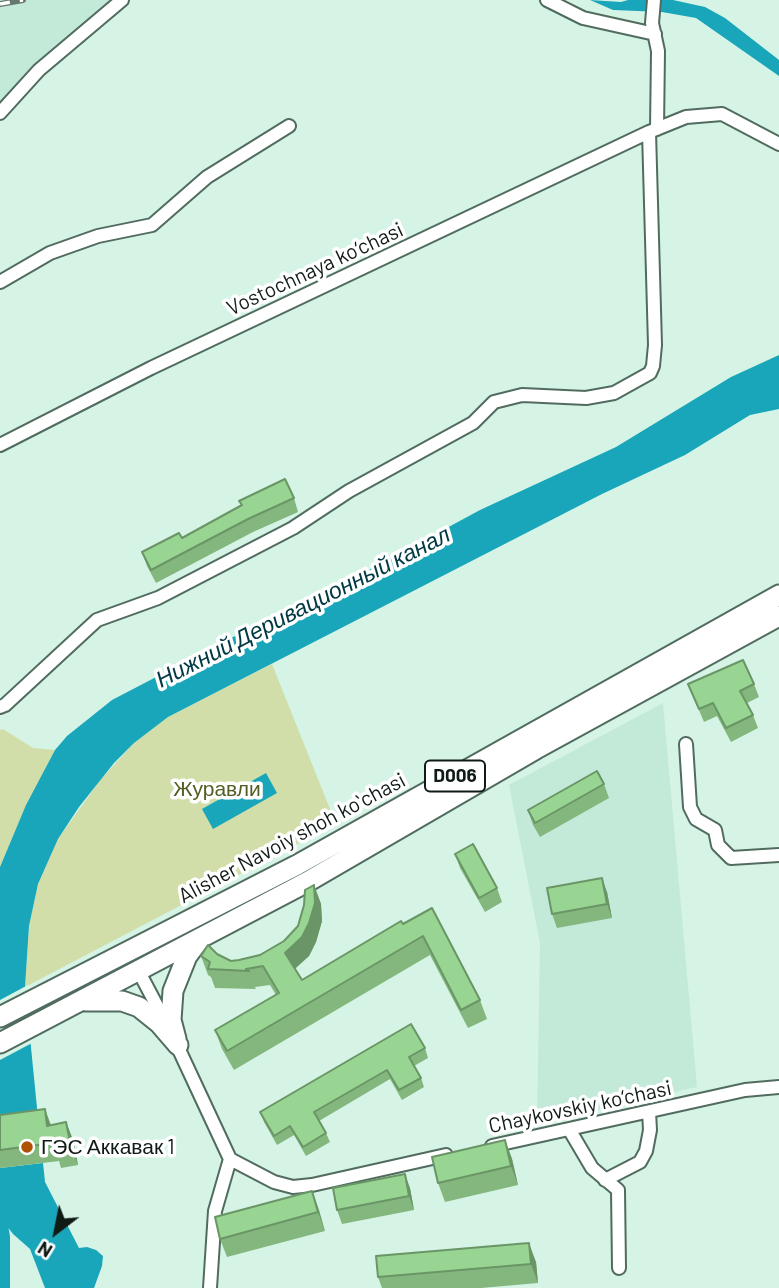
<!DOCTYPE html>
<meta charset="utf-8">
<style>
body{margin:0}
#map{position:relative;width:779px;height:1288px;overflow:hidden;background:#d5f4e5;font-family:Barlow,sans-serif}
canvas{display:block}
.north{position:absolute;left:21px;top:1197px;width:70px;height:70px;-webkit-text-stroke:5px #fff;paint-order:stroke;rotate:212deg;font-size:19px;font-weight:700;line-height:28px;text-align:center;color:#101b16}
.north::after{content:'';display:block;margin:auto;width:24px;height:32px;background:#101b16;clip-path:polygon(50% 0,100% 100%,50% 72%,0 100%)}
</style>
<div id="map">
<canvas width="779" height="1288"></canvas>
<div class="north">N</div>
</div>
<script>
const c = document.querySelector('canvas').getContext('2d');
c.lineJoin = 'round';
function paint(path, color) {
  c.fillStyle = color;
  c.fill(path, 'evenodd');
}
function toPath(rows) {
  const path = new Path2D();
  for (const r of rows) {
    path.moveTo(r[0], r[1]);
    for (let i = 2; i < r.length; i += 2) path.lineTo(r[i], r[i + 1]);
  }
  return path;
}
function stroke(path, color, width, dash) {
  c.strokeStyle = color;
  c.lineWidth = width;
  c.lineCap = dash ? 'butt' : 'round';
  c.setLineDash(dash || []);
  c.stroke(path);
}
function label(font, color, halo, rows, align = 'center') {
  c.font = font + ' Barlow,sans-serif';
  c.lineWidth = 7;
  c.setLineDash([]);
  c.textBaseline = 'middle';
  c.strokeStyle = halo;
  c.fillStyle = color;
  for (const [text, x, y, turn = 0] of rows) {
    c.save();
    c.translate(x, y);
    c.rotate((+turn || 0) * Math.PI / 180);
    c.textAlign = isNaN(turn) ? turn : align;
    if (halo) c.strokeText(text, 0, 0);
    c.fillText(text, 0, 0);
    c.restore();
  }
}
paint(toPath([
 [0,0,114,0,0,108],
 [663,703,697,1087,537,1124,540,943,509,785]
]), '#c3ead8');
paint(toPath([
 [272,664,336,824,25,987,29,926,38,884,58,839,101,779,134,743,168,717],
 [3,729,33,748,55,750,25,808,0,867,0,730]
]), '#d1dea9');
paint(toPath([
 [590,0,621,2,628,0,673,0,705,7,725,18,779,60,779,76,696,18,662,12,613,10],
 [779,355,779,409,750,415,685,455,602,494,168,717,134,743,114,763,79,807,58,839,38,884,29,926,25,987,39,1128,0,1134,0,867,26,805,55,750,67,736,112,700,231,638,358,576,480,510,616,447,731,377],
 [266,773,277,793,213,829,202,809],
 [43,1163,45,1182,79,1248,87,1247,96,1250,103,1256,102,1266,94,1288,45,1288,30,1249,13,1234,0,1217,0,1168]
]), '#19a6bb');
paint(toPath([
 [28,985,32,1043,0,1060,0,1000]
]), '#d5f4e5');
stroke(toPath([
 [0,1212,4,1237,4,1288]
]), '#19a6bb', 12);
const minor = toPath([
 [547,0,583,18,655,34],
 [654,0,652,23,658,51,657,129],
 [0,113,39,70,122,0],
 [0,282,50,253,98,236,152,225,207,177,289,126],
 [0,445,151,368,649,132,686,117,722,114,779,144],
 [0,707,5,705,97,620,158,598,293,528,349,491,473,423,494,402,522,395,586,398,614,393,650,373,653,366,655,345,649,132],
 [686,744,690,807,696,819,715,830,718,845,731,858,779,855],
 [138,970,167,1025],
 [175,1041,230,1159,274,1182,293,1187,312,1185,446,1155],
 [569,1129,592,1168,618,1190,619,1268],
 [492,1146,745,1090,779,1087],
 [605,1180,640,1162,646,1151,650,1130,649,1112],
 [210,1288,215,1211,230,1159]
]);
const primary = toPath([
 [86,1001,122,1001,139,1007,159,1023,178,1045],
 [0,1017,297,865,779,595],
 [176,1039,171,1020,173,991,187,956,199,940],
 [0,1043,307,882,536,749,779,616]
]);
stroke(minor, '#516c5f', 16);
stroke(primary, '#516c5f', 23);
stroke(minor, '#fff', 12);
stroke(primary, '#fff', 19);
const rail = toPath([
 [0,4,23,0]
]);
stroke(rail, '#65786f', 6);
stroke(rail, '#fff', 3.5, [10]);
paint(toPath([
 [294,498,298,512,253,532,156,583,147,566,142,552],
 [688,684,754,684,759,697,747,703,753,715,758,728,731,742,717,716,704,722],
 [604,784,609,798,540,837,533,825,528,810],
 [455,854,497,888,502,902,485,912,460,868],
 [314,885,321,904,322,921,316,942,309,956,295,969,302,980,432,908,480,1000,487,1019,468,1028,430,955,234,1070,222,1049,215,1030,276,995,270,985,255,987,256,989,215,988,211,977,208,975,201,956,217,954,231,961,239,960,260,955,284,941,298,926],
 [607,892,612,918,557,928,552,914],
 [425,1048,428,1058,414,1066,421,1078,424,1087,402,1100,390,1079,319,1121,326,1133,330,1142,306,1156,294,1135,277,1145,264,1122,260,1112],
 [45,1109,51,1125,66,1122,73,1140,78,1165,61,1168,59,1161,0,1168,0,1115],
 [505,1140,512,1159,518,1185,445,1202,438,1183],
 [410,1188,414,1210,342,1224,337,1210],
 [312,1191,325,1231,227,1257,220,1239],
 [536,1262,538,1283,481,1288,382,1288,378,1277]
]), '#83b77e');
paint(toPath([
 [602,878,607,892,612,918,607,904],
 [314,885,321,904,322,921,316,942,309,956,292,971,285,953,309,923],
 [45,1109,51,1127,47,1126],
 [66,1122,73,1140,78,1165,71,1147],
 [505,1140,512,1159,518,1185,511,1166],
 [405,1174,410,1188,414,1210,409,1196],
 [312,1191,319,1210,325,1231,318,1212],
 [529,1243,536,1262,538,1283,531,1264]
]), '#6a9566');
const building = toPath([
 [285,479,294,498,248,519,151,570,142,552,179,533,182,538,242,505,239,501,285,479],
 [743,660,754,684,740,691,753,715,726,728,713,703,699,709,688,684,743,660],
 [597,771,604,784,535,823,528,810,597,771],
 [473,844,497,888,479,898,455,854,473,844],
 [602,878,607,904,552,914,547,888,602,878],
 [314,885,315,903,309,923,302,937,285,953,302,980,401,921,403,924,432,908,480,1000,461,1010,423,936,227,1051,215,1030,279,993,263,966,246,969,249,971,208,969,210,962,201,956,208,945,217,954,231,961,239,960,260,955,284,941,298,926,304,905,305,890,314,885],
 [411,1024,425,1048,409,1057,421,1078,399,1090,387,1070,314,1112,326,1133,303,1147,290,1126,274,1136,260,1112,411,1024],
 [45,1109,47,1126,66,1122,71,1147,55,1150,53,1143,0,1150,0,1115,45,1109],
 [505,1140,511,1166,438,1183,432,1157,505,1140],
 [405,1174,409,1196,337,1210,333,1188,405,1174],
 [312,1191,318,1212,220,1239,215,1217,312,1191],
 [529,1243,531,1264,378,1277,376,1256,529,1243]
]);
paint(building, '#98d592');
stroke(building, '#6a9566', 2);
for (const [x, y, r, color] of [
 [27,1147,7,"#b05100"]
]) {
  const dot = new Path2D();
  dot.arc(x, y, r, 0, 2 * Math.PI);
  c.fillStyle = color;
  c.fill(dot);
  stroke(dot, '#fff', 2.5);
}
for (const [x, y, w] of [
 [455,776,60]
]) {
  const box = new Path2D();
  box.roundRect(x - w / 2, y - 15.5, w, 31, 5);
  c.fillStyle = '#fff';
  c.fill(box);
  stroke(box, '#101b16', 2);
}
label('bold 19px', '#101b16', null, [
 ["D006",455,776]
]);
label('21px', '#101b16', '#fff', [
 ["Vostochnaya ko‘chasi",315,269,-25],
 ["Alisher Navoiy shoh koʻchasi",292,838,-28],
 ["Chaykovskiy ko‘chasi",580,1107,-12]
]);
label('21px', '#525e22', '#fff', [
 ["Журавли",217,789]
]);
label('21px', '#101b16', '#fff', [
 ["ГЭС Аккавак 1",41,1147]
], 'left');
label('italic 23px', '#003942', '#fff', [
 ["Нижний Деривационный канал",303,607,-27]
]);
</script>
